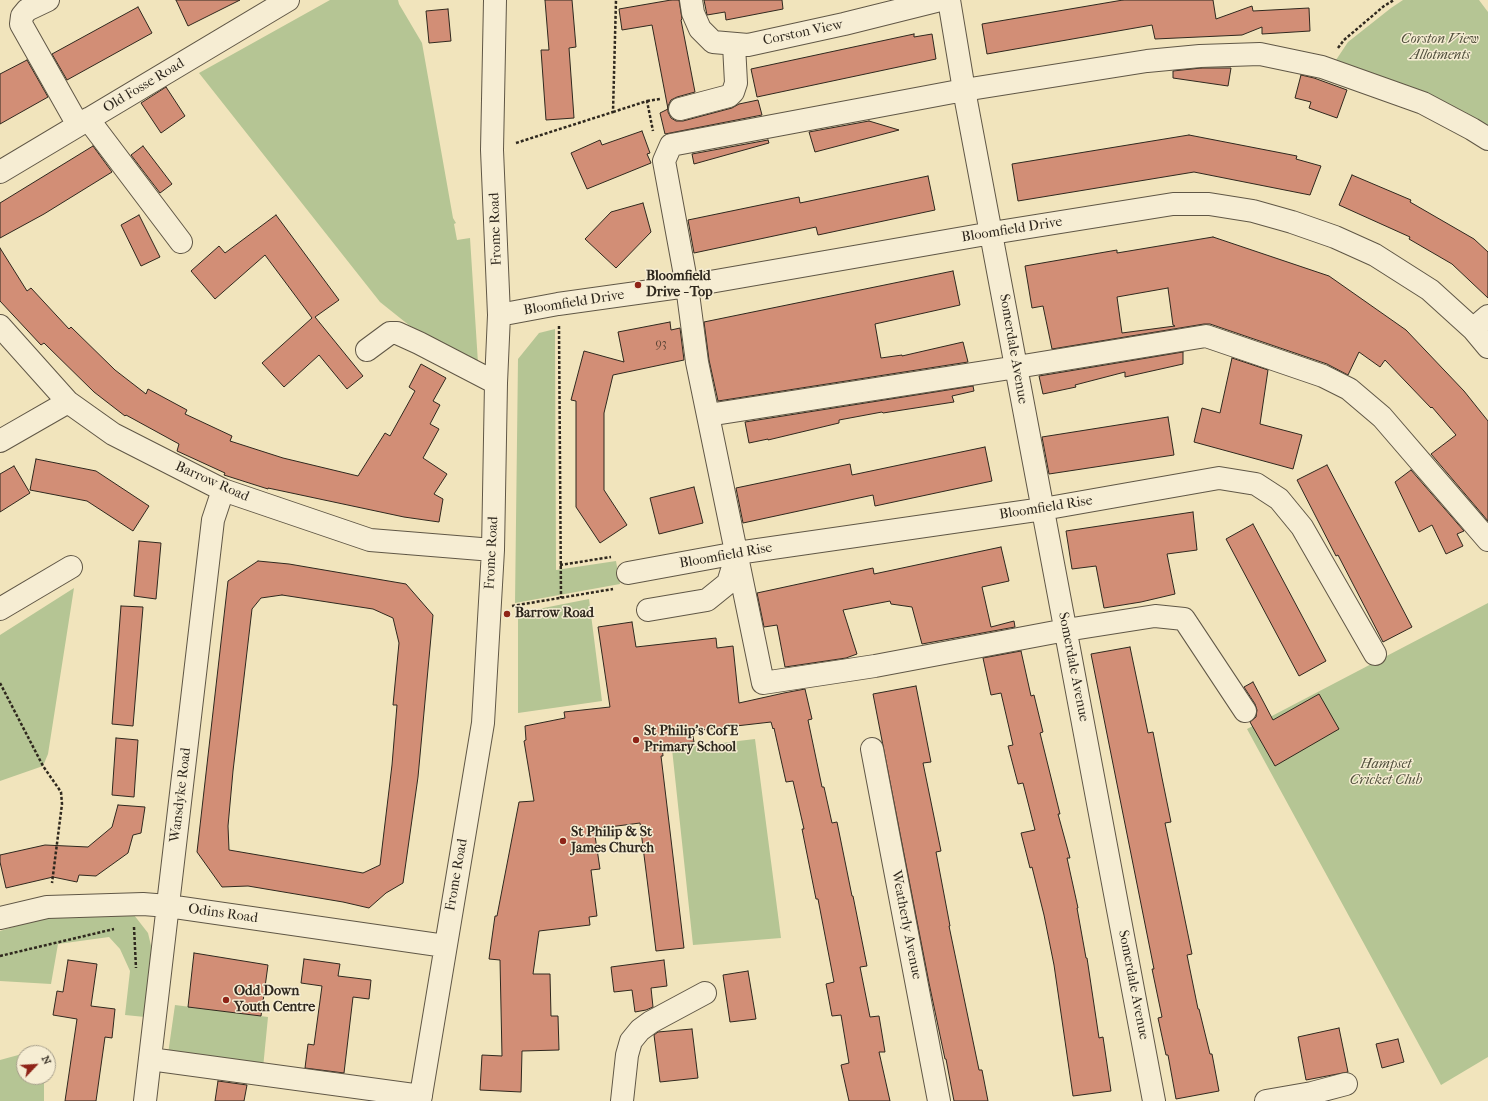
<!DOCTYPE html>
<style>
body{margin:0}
#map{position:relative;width:1488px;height:1101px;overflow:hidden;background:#f1e4bc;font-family:"IM FELL French Canon",serif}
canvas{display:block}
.north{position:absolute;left:16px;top:1045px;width:40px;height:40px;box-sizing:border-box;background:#f6edd3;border:1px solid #a69e8b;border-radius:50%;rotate:65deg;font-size:11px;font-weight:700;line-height:16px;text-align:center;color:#2f281e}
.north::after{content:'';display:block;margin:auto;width:14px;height:18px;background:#8f2418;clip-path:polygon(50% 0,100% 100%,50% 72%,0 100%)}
</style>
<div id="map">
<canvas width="1488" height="1101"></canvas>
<div class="north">N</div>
</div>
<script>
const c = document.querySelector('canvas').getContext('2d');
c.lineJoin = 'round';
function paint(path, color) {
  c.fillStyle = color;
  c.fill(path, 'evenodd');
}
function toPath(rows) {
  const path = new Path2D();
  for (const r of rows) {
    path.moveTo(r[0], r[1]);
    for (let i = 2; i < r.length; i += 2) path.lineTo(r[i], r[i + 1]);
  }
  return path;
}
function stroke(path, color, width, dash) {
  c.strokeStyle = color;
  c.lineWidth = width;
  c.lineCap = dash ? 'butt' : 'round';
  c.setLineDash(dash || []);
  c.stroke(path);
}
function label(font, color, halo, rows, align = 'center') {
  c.font = font + ' "IM FELL French Canon",serif';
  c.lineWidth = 3;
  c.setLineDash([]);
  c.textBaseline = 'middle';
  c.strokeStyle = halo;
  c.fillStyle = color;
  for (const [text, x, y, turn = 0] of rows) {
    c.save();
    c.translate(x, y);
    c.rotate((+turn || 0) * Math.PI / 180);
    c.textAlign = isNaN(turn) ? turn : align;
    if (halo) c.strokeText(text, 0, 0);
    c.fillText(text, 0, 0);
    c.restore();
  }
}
paint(toPath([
 [330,0,398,0,399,4,422,43,453,218,456,223,454,224,457,240,470,238,478,363,410,326,380,302,199,73],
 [1403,0,1479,0,1488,12,1488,126,1445,102,1408,86,1336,60,1348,42,1391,8],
 [555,329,556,570,616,561,620,584,515,603,518,359,539,333],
 [74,588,48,754,43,766,0,781,0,635],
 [589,599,602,701,518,713,518,613],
 [1488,603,1488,1057,1441,1085,1247,729],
 [755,739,781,938,693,945,672,749],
 [66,911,134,915,148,933,153,954,145,1017,125,1015,130,971,120,949,109,937,58,944,51,984,0,981,0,931],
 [175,1005,268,1017,263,1068,168,1054],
 [22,1054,24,1054,24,1077,44,1077,44,1101,0,1101,0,1060]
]), '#b5c594');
const building = toPath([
 [176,0,240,0,188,26,176,0],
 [545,0,572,0,576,47,569,48,574,118,546,120,541,50,549,50,545,0],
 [671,0,679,0,682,19,681,20,695,92,677,97,671,100,668,106,668,112,671,118,676,121,683,121,732,108,739,104,758,100,762,115,665,134,660,113,668,109,652,25,622,30,619,9,671,0],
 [704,0,782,0,783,9,726,20,725,12,707,15,704,0],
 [1123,0,1213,0,1216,19,1252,6,1253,11,1309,8,1310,31,1262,34,1262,27,1242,35,1155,39,1152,25,987,54,982,24,1123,0],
 [138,7,152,33,67,80,52,54,138,7],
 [448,9,451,41,429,43,426,11,448,9],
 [914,34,914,37,932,34,936,59,757,97,751,69,914,34],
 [27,60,48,97,0,124,0,74,27,60],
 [1201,68,1231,68,1228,86,1173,78,1173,71,1201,68],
 [1301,75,1314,78,1347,90,1337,118,1309,108,1311,102,1295,98,1301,75],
 [166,87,185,116,161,133,141,103,166,87],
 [869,121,899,130,815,152,809,132,869,121],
 [642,131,650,153,647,154,651,163,587,189,571,153,600,140,602,145,642,131],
 [1189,135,1297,156,1296,159,1321,166,1310,195,1194,172,1018,201,1012,164,1189,135],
 [768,140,769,143,694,164,692,154,768,140],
 [93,146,112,172,44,214,0,238,0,203,93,146],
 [143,146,172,184,160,193,131,155,143,146],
 [1352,175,1411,200,1410,202,1474,239,1488,252,1488,298,1452,264,1409,239,1410,237,1339,205,1352,175],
 [928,176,935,210,818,235,816,227,694,253,688,220,799,197,800,203,928,176],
 [643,203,651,232,616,268,585,239,611,212,643,203],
 [139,215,160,257,141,266,121,225,139,215],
 [276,215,339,300,315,317,363,376,347,389,319,355,284,387,262,363,312,318,265,255,215,299,191,271,219,246,225,253,276,215],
 [1213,237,1329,276,1406,330,1464,391,1488,421,1488,521,1431,454,1456,435,1432,407,1431,408,1385,360,1380,367,1359,352,1348,375,1327,364,1210,324,1204,324,1052,349,1043,306,1032,308,1025,266,1117,250,1117,253,1213,237],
 [1168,288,1173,325,1175,326,1122,333,1117,297,1168,288],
 [0,248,27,291,31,288,69,329,71,327,115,370,146,394,148,389,187,410,185,414,232,436,230,441,283,458,358,476,385,433,390,436,415,391,409,387,421,364,446,378,433,401,440,405,430,424,439,429,423,458,447,474,434,494,443,499,439,522,404,517,268,488,268,489,224,475,225,473,177,451,179,444,126,415,125,416,94,392,44,343,41,345,0,301,0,248],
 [953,271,960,305,875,324,881,358,902,355,902,356,963,342,968,362,718,401,709,360,704,322,953,271],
 [670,322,671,330,680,328,684,360,613,375,604,413,604,490,627,525,600,543,576,507,576,401,571,400,584,351,624,362,618,332,670,322],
 [1183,352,1183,364,1125,377,1125,372,1075,385,1076,387,1043,394,1039,376,1183,352],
 [1232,358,1268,370,1260,424,1302,435,1293,469,1194,442,1202,408,1220,413,1232,358],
 [973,386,974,391,952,396,954,402,883,413,882,412,839,420,839,423,768,440,768,439,749,443,745,422,973,386],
 [1168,417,1174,455,1049,474,1042,437,1168,417],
 [985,447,992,481,875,506,873,495,743,523,736,488,850,464,852,475,985,447],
 [36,459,96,471,149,506,133,531,87,501,30,490,36,459],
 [1327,465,1412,627,1383,642,1338,555,1336,556,1297,480,1327,465],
 [14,466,30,493,0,512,0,474,14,466],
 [1411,470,1464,531,1457,534,1463,546,1446,554,1432,525,1419,532,1395,482,1411,470],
 [694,487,703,523,659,534,650,498,694,487],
 [1193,512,1197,550,1167,554,1175,594,1141,602,1104,608,1096,566,1072,569,1066,531,1193,512],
 [1253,524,1326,661,1299,676,1226,539,1253,524],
 [139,541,161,543,156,599,134,596,139,541],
 [1001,547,1009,581,982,587,991,627,1014,621,1015,627,922,644,912,607,891,604,890,601,843,610,857,654,846,658,785,667,777,625,764,627,757,593,873,568,874,574,1001,547],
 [258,561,289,564,406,584,433,615,418,777,403,883,386,893,369,908,343,902,248,886,222,887,197,852,228,581,258,561],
 [282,595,373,609,393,618,399,643,393,705,397,705,392,765,380,865,363,873,229,850,228,826,233,771,252,609,261,598,282,595],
 [121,606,143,607,133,726,112,724,121,606],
 [632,622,636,647,716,638,717,648,733,646,739,703,784,693,805,689,812,719,808,720,822,787,824,787,832,823,837,822,852,896,853,896,867,966,860,967,870,1017,879,1016,885,1052,879,1052,890,1101,849,1101,841,1065,849,1063,841,1015,832,1016,826,984,834,982,818,899,816,899,802,829,804,829,793,781,786,782,774,728,773,729,771,722,692,731,694,742,662,745,663,756,661,756,684,948,656,951,640,823,594,829,600,869,591,870,597,916,589,917,590,925,539,931,533,974,550,974,551,1016,558,1016,559,1050,522,1051,521,1092,480,1090,482,1055,502,1056,500,960,489,959,495,916,497,916,519,802,534,801,524,741,526,740,525,726,565,718,564,712,610,707,598,627,632,622],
 [1130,647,1148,733,1153,732,1162,778,1171,822,1165,823,1192,954,1187,955,1198,1009,1199,1009,1210,1054,1212,1054,1219,1091,1176,1099,1168,1055,1166,1055,1158,1018,1162,1017,1152,969,1154,969,1091,654,1130,647],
 [1021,651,1031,696,1034,695,1043,732,1040,733,1060,814,1058,814,1070,858,1067,858,1078,908,1077,908,1086,958,1087,958,1099,1038,1103,1037,1111,1091,1073,1096,1054,965,1044,915,1032,867,1030,868,1021,833,1035,830,1023,783,1018,784,1008,746,1013,745,1001,693,991,695,983,658,1021,651],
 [1253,682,1273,720,1319,694,1339,729,1275,766,1250,722,1256,717,1257,710,1255,704,1244,687,1253,682],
 [916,686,931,762,923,763,941,851,936,852,950,926,949,926,979,1070,982,1070,988,1101,954,1101,946,1059,945,1059,929,983,873,694,916,686],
 [116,738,138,740,134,797,112,795,116,738],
 [118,805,145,807,141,833,133,835,128,853,96,876,79,875,77,882,53,877,6,888,0,862,0,855,45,845,88,847,112,827,118,805],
 [194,953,268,965,261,1016,188,1007,194,953],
 [304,959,340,964,338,976,371,980,369,999,353,997,344,1073,305,1068,308,1044,314,1045,322,986,301,983,304,959],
 [68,960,97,964,91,1006,115,1009,112,1038,105,1037,96,1101,65,1101,77,1019,53,1015,57,991,63,992,68,960],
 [664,960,667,986,651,988,653,1007,646,1010,635,1012,632,990,614,992,611,967,664,960],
 [748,971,756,1019,730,1022,723,975,748,971],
 [1339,1028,1348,1072,1306,1080,1298,1037,1339,1028],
 [692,1029,698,1078,660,1082,654,1035,658,1032,692,1029],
 [1398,1039,1404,1062,1382,1068,1376,1044,1398,1039],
 [218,1081,247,1085,244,1101,215,1101,218,1081]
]);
paint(building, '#d28e76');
stroke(building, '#2f281e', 1);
const minor = toPath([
 [48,0,27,10,22,16,21,24,78,125],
 [691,0,693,13,700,29,713,42,748,45,844,24,940,0],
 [949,0,964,90,1154,1101],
 [680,109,729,96,733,92,736,83,734,45],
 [88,119,181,242],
 [0,172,288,0],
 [499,315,558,304,687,286,992,233,1173,204,1209,204,1253,211,1292,222,1335,237,1375,255,1430,290,1473,329,1488,347],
 [0,326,68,402,113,434,223,490,370,540,493,550],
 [1473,329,1488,316],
 [367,350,390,333,397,333,419,343,496,383],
 [708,415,1017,367,1206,336,1323,376,1349,389,1382,417,1488,540],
 [0,441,68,402],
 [628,573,737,553,1043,509,1219,478,1256,484,1279,499,1302,527,1375,654],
 [0,609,71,567],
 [648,610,707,600,728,583,737,554],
 [1245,711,1184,619,1155,616,1066,630,875,666,763,683,697,362,687,286,664,161,671,145,964,90,1147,61,1200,56,1260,54,1322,67,1423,103,1472,129,1488,139],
 [872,749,939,1101],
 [0,918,47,907,143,904,168,906,445,946],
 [150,1059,421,1096],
 [145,1101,213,520,223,490],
 [420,1101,483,723,493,550,496,383,499,315,492,150,495,0],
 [622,1101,627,1055,631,1041,640,1030,651,1022,705,993],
 [1266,1101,1312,1093,1346,1084]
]);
stroke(minor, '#605746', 24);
stroke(toPath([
 [1338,48,1344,40,1384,6,1394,0],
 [647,101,660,99],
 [613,112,647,101,653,131],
 [516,143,613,112,616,0],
 [559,326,561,598],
 [560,565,611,557],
 [512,606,613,589],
 [0,683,43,766,61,792,62,804,52,883],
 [134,927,136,968],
 [0,956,114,929]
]), '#2f281e', 2.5, [3, 2]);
stroke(minor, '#f6edd3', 22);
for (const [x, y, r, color] of [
 [638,285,4,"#8f2418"],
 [507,614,4,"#8f2418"],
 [636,740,4,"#8f2418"],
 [563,841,4,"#8f2418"],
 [226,1000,4,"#8f2418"]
]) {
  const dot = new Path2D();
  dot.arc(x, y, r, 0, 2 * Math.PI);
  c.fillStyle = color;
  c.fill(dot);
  stroke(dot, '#f6edd3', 1.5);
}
label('12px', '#584234', null, [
 ["93",661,344]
]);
label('14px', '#2f281e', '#f6edd3', [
 ["Corston View",803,33,-12],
 ["Old Fosse Road",144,86,-31],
 ["Frome Road",496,229,-92],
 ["Bloomfield Drive",1012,230,-9],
 ["Bloomfield Drive",574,303,-9],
 ["Somerdale Avenue",1013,349,80],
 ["Barrow Road",212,482,24],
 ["Bloomfield Rise",1046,508,-9],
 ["Frome Road",492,553,-87],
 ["Bloomfield Rise",726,556,-10],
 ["Somerdale Avenue",1073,667,79],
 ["Wansdyke Road",181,795,-83],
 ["Frome Road",457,875,-80],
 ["Odins Road",223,914,8],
 ["Weatherly Avenue",906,925,79],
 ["Somerdale Avenue",1133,985,79]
]);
label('italic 14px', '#504f3c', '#f6edd3', [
 ["Corston View",1440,40],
 ["Allotments",1440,56],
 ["Hampset",1386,765],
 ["Cricket Club",1386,781]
]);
label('bold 14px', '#2f281e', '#f6edd3', [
 ["Bloomfield",646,277],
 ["Drive - Top",646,293],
 ["Barrow Road",515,614],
 ["St Philip's CofE",644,732],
 ["Primary School",644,748],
 ["St Philip & St",571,833],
 ["James Church",571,849],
 ["Odd Down",234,992],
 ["Youth Centre",234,1008]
], 'left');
</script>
